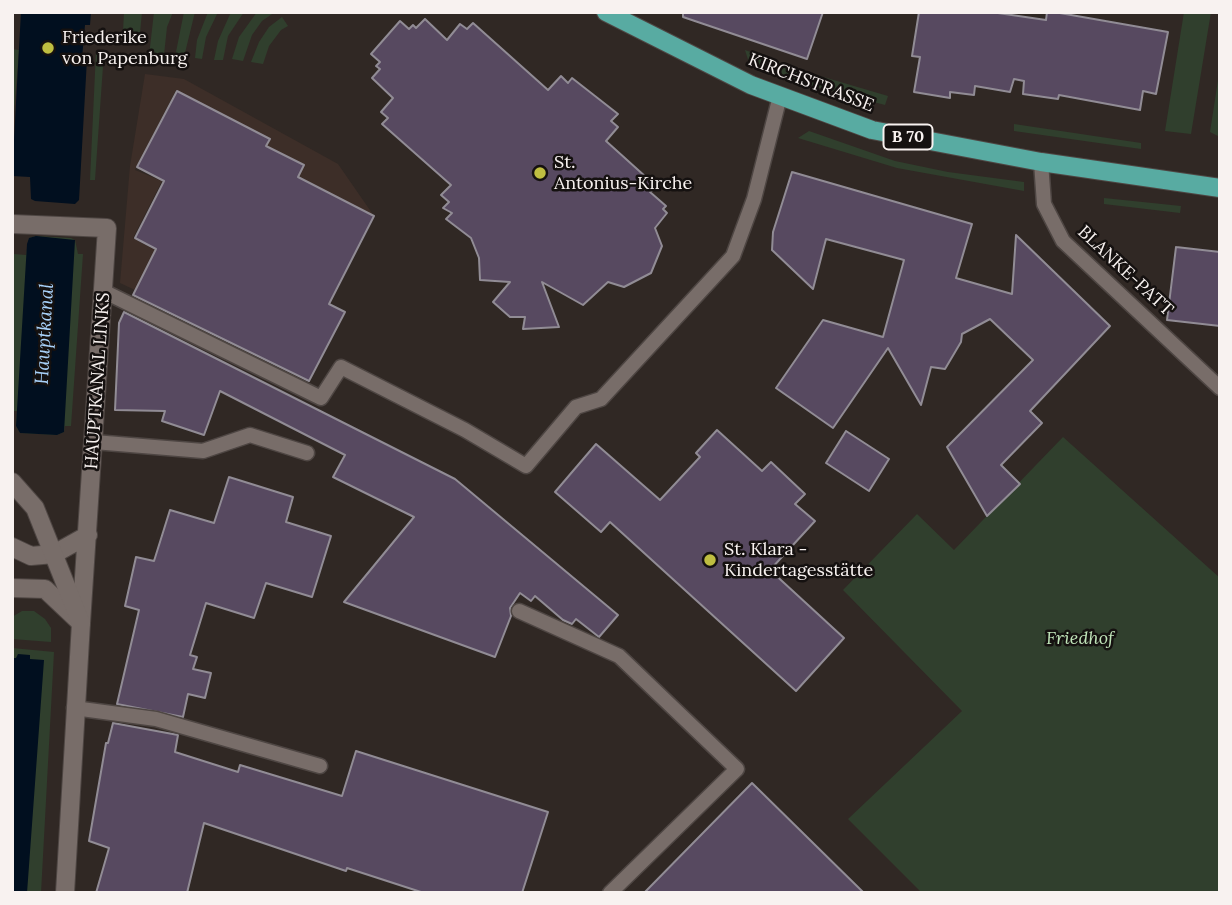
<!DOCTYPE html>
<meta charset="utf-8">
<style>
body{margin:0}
#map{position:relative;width:1232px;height:905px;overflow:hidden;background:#302824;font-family:Lora,serif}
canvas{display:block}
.frame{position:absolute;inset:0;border:14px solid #f8f2f0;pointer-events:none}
</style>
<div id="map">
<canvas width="1232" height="905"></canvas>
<div class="frame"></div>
</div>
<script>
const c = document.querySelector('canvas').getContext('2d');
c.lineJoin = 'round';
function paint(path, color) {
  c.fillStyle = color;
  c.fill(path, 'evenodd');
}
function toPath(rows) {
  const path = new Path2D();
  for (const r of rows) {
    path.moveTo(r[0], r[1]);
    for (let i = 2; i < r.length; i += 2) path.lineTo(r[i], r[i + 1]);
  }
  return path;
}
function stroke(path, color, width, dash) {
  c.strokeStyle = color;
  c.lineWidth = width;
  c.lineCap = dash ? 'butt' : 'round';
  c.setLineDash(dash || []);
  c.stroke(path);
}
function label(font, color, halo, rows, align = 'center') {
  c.font = font + ' Lora,serif';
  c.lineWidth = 5;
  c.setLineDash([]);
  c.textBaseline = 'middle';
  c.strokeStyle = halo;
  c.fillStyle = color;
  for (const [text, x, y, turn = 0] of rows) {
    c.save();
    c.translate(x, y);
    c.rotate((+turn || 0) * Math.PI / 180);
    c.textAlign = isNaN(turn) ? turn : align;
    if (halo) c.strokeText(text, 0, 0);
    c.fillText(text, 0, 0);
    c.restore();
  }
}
paint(toPath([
 [145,74,184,79,338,164,374,216,298,177,304,165,266,146,269,139,176,90,135,170,162,181,133,238,155,250,135,290,120,283,130,166]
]), '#3d2e28');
paint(toPath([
 [124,12,142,12,140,33,123,32],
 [154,12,173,12,167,27,164,55,149,56],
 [184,12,195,12,184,57,175,57],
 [208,12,218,12,206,37,202,59,195,58,197,40],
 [231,12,244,12,228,36,223,60,214,60,218,41],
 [257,12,275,12,262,21,252,35,243,61,232,59,239,37],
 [1184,12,1211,12,1191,134,1165,131],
 [282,17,288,26,281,30,269,46,263,64,251,62,259,42,269,27],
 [12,49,19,50,12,138],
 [745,50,803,71,888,96,885,105,805,84,750,66],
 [96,51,104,52,95,180,90,180],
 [1220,67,1220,137,1210,132],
 [1014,124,1141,143,1141,149,1014,131],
 [809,131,895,161,948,172,1024,182,1024,191,897,168,798,138],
 [1104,198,1181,206,1180,213,1104,204],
 [36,236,71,238,75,240,78,254,83,254,71,426,65,426,64,432,57,435,20,433,16,426,17,411,12,411,14,254,26,255,29,238],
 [1063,437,1220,578,1220,893,922,893,848,819,962,711,843,590,917,514,954,550],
 [22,611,34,611,45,619,51,628,51,642,12,639,12,617],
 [12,648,54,652,41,893,12,893]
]), '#303f2d');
paint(toPath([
 [21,12,91,12,90,25,85,25,82,58,87,59,79,200,75,204,35,201,31,199,30,177,12,176],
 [36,236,75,240,64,432,57,435,20,433,16,426,27,244,29,238],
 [18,654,30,655,30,659,44,660,27,893,12,893,12,658,16,658]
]), '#010f1f');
const building = toPath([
 [683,12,823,12,807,59,683,17,683,12],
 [919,12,991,12,1046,20,1047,12,1054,12,1168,32,1156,94,1143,91,1140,110,1059,95,1058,99,1023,94,1024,81,1014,79,1010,92,975,86,974,95,950,92,950,98,914,92,920,57,912,56,919,12],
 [425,19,447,40,460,24,467,29,473,23,548,90,561,76,568,83,572,78,618,114,611,121,618,127,606,141,657,187,650,192,666,206,663,209,667,213,655,228,662,246,651,273,624,287,608,282,583,305,542,282,559,327,523,329,525,317,510,317,493,302,510,282,480,280,479,258,471,238,446,219,452,213,443,208,449,202,441,195,451,185,382,124,388,118,381,112,393,98,372,78,380,69,376,66,380,62,371,54,400,21,409,29,413,25,416,28,425,19],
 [177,91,270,139,266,146,304,165,298,177,374,216,329,304,345,312,309,381,133,295,156,249,135,238,164,181,137,167,177,91],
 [792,172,972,224,956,278,1012,294,1016,235,1110,326,1030,411,1042,423,1001,465,1020,484,987,516,947,447,1033,360,990,319,962,334,961,342,945,369,931,367,921,405,888,348,833,428,776,388,823,320,883,337,904,260,826,239,813,289,772,250,773,232,792,172],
 [1176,247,1220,252,1220,326,1167,320,1176,247],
 [124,312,455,479,618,615,599,637,576,619,572,624,563,620,535,596,531,601,520,593,510,608,511,616,495,657,344,602,414,517,333,477,345,455,220,391,204,435,162,421,165,411,115,410,119,323,124,312],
 [717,430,762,471,771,462,805,494,795,504,815,521,770,570,844,638,796,691,610,522,601,532,555,492,596,444,660,500,700,457,696,453,717,430],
 [846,431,889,459,869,491,826,463,846,431],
 [229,477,293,497,286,522,331,536,312,597,266,583,254,618,206,603,190,655,197,657,193,669,211,673,205,698,188,694,183,717,117,704,139,610,125,606,136,557,154,561,170,510,214,523,229,477],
 [113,723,178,735,175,752,238,772,240,765,342,796,356,751,548,812,522,893,424,893,347,868,346,871,204,823,187,893,96,893,109,848,89,841,106,743,108,743,113,723],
 [752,783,864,893,644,893,752,783]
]);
paint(building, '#574960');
stroke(building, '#918c95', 2);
const lane = toPath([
 [1041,162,1044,204,1063,241,1220,388],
 [105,292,321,398,341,367,465,430,526,466,576,407,601,399,733,256,754,199,780,96],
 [94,442,203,451,250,435,307,453],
 [519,611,619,656,737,769,610,893],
 [74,708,156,719,320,766]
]);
const street = toPath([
 [12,224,107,228,81,623],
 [12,547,31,556,54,554,88,535],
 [12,588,45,589,81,623]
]);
const secondary = toPath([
 [12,482,35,508,81,623,65,893]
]);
const primary = toPath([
 [606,12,751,85,872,130,1041,162,1220,188]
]);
stroke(lane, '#4e4643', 17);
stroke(street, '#4e4643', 20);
stroke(secondary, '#4e4643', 20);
stroke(primary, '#4e4643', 20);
stroke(lane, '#786d69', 14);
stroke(street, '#786d69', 18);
stroke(secondary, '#786d69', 18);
stroke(primary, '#58aba2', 18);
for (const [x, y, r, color] of [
 [48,48,7,"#bfbe41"],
 [540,173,7,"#bfbe41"],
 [710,560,7,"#bfbe41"]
]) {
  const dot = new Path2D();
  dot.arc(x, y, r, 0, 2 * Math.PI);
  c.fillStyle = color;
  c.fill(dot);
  stroke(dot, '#151110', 2.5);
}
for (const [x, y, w] of [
 [908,137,49]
]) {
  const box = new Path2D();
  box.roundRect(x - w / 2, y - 12.5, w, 25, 5);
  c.fillStyle = '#151110';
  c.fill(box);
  stroke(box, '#f8f2f0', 2);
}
label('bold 16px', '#f8f2f0', null, [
 ["B 70",908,137]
]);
label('18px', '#f8f2f0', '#151110', [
 ["Friederike",62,38],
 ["von Papenburg",62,59],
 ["St.",554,163],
 ["Antonius-Kirche",554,184],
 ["St. Klara -",724,550],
 ["Kindertagesstätte",724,571]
], 'left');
label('18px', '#f8f2f0', '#151110', [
 ["KIRCHSTRASSE",811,83,21],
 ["BLANKE-PATT",1125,271,43],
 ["HAUPTKANAL LINKS",98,381,-86]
]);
label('italic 18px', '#c0e5b9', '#151110', [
 ["Friedhof",1080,639]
]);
label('italic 19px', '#a8d1f9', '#151110', [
 ["Hauptkanal",45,334,-87]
]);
</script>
